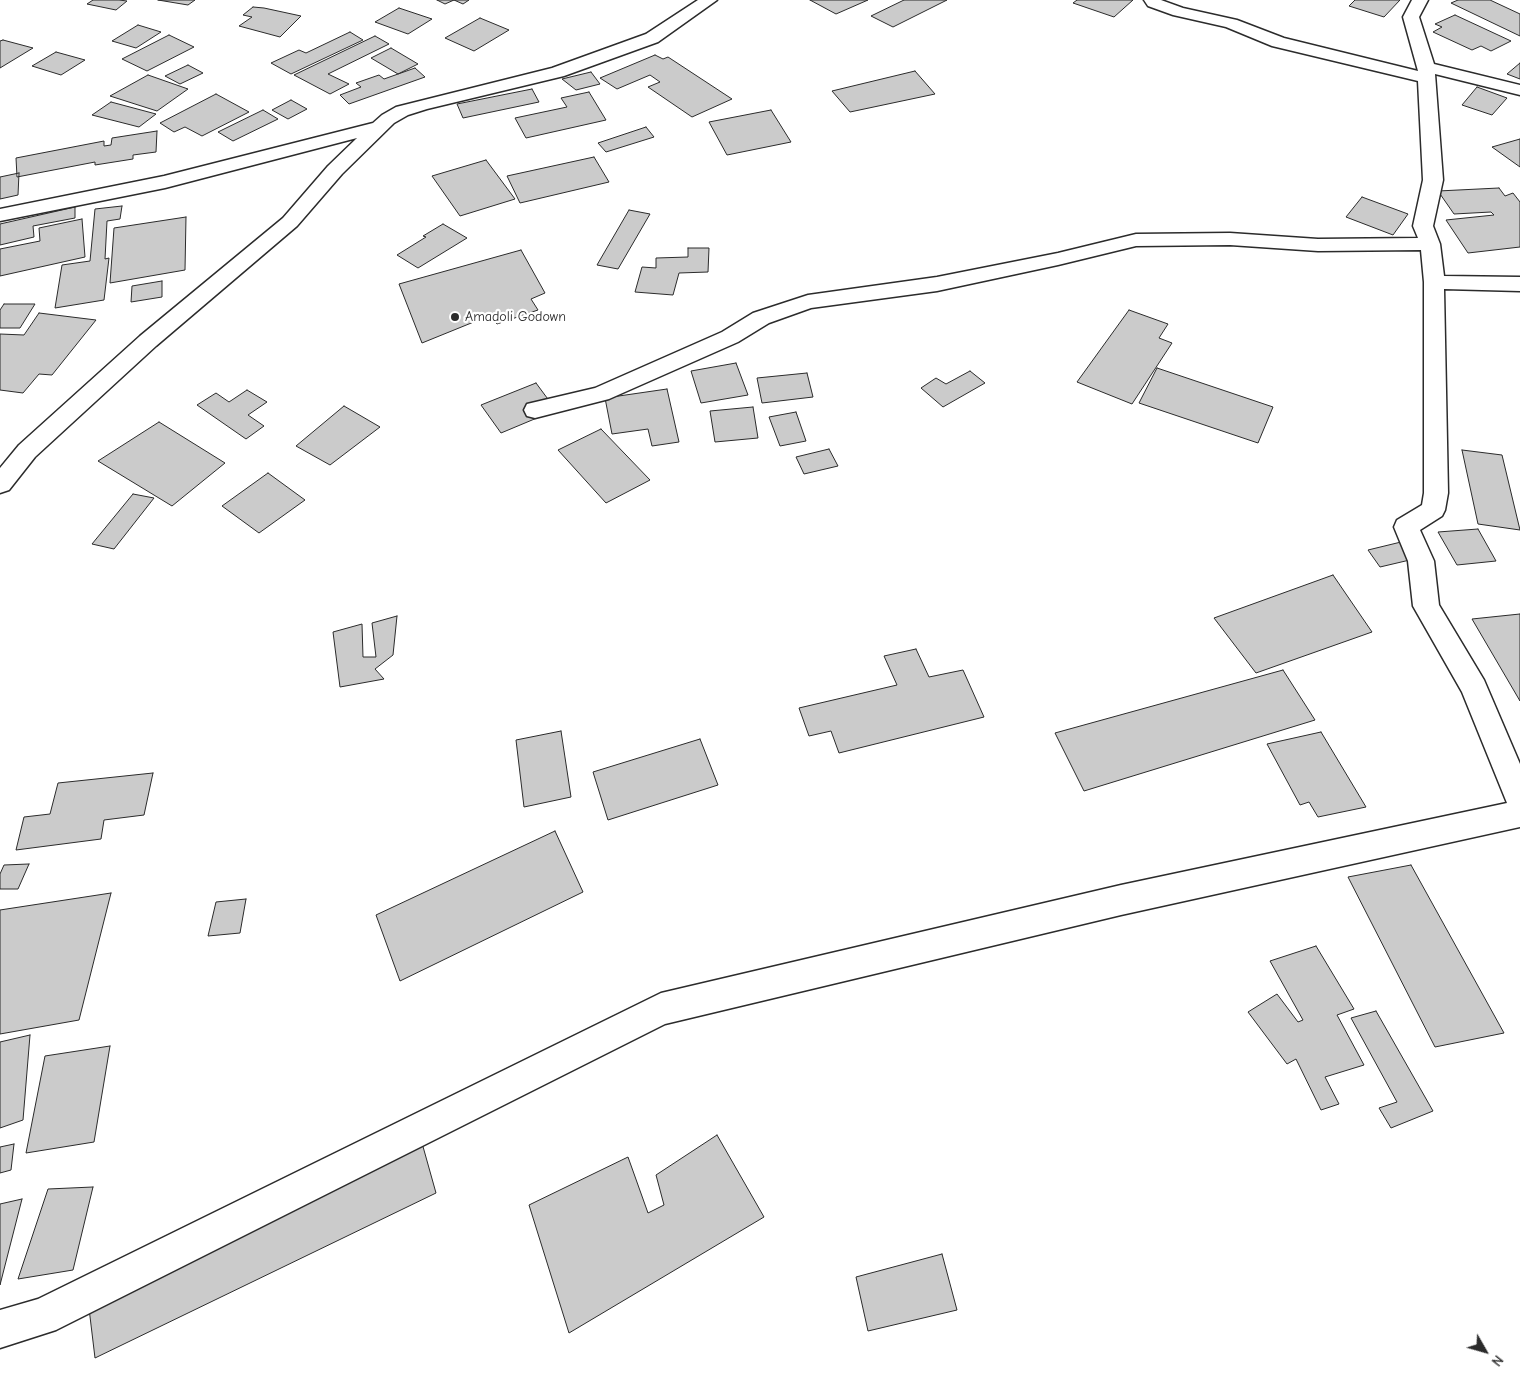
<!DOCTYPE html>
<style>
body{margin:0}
#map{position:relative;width:1520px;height:1386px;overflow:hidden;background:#fff;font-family:"Comic Neue",sans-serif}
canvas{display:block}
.north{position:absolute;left:1460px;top:1326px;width:50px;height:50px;-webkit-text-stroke:4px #fff;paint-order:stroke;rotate:128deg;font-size:14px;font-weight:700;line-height:20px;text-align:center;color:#2b2b2b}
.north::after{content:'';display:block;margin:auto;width:18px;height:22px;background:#2b2b2b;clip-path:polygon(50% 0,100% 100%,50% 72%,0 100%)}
</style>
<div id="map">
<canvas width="1520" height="1386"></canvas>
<div class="north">N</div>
</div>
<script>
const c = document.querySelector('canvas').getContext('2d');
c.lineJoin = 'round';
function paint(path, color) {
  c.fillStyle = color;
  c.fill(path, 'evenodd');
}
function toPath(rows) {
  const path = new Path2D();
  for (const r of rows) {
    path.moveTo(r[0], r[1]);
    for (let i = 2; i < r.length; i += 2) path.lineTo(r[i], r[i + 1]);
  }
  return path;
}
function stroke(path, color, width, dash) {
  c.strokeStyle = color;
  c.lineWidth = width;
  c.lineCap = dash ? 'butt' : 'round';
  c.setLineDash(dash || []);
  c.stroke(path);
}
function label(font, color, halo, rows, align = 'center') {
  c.font = font + ' "Comic Neue",sans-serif';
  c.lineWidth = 4.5;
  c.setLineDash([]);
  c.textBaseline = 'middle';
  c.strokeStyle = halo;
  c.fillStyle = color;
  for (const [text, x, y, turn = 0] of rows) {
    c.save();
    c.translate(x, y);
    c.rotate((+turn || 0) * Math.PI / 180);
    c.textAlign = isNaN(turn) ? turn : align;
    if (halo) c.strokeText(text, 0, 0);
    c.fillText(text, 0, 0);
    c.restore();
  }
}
const building = toPath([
 [93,0,119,0,127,1,116,10,87,4,93,0],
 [158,0,195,0,188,5,158,0],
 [437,0,469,0,463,4,454,0,445,4,437,0],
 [810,0,868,0,836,14,810,0],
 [904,0,947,0,893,27,871,16,904,0],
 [1077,0,1133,0,1114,17,1073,3,1077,0],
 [1355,0,1400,0,1384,17,1349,6,1355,0],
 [1458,0,1490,0,1520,14,1520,36,1451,3,1458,0],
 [253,7,264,8,301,16,280,37,239,26,252,17,243,15,253,7],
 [399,8,432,19,408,34,375,22,399,8],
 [1455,15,1511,41,1491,51,1481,46,1472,50,1433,32,1442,27,1435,24,1455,15],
 [480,18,509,30,474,51,445,38,480,18],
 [138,25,161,32,136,48,112,41,138,25],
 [350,32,363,40,291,74,271,63,299,50,306,53,350,32],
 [169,35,194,47,147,71,122,59,169,35],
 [375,36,389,44,328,74,349,84,330,94,294,75,375,36],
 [3,40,33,48,0,68,0,41,3,40],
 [391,48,418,64,398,74,371,58,391,48],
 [56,52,85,60,61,75,32,66,56,52],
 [655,55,663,59,668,57,732,99,692,117,648,87,660,82,650,75,617,89,600,78,655,55],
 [1520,63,1520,79,1507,74,1520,63],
 [188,65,203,73,180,84,165,76,188,65],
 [415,68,425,77,349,104,340,95,361,87,356,83,379,75,384,79,415,68],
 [915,71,935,94,850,112,832,91,915,71],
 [591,72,600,84,576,90,562,79,591,72],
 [148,75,188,89,157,111,110,96,148,75],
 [1477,87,1507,98,1492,115,1462,105,1477,87],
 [532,89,539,102,463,118,457,104,532,89],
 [589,92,606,120,526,138,515,118,567,107,561,98,589,92],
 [216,94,249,112,202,136,185,127,174,132,160,123,216,94],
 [291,100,307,109,288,119,272,110,291,100],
 [111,102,156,114,139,127,92,115,111,102],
 [263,110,278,119,233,141,218,132,263,110],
 [771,110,791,142,727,155,709,122,771,110],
 [646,127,654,137,606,152,598,143,646,127],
 [157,131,156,152,133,155,133,159,95,165,95,162,17,177,16,158,104,141,104,146,111,145,112,138,157,131],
 [1520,139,1520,167,1492,147,1520,139],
 [594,157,609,182,520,203,507,176,594,157],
 [486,160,515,199,460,216,432,176,486,160],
 [19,173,18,195,0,199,0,177,19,173],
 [1499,188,1505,196,1513,193,1520,202,1520,247,1468,253,1446,220,1494,215,1491,212,1454,214,1438,191,1499,188],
 [1362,197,1408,214,1393,235,1346,217,1362,197],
 [122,206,120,219,107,221,105,259,109,258,104,300,55,308,62,265,90,261,95,209,122,206],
 [75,207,75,218,33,226,34,237,0,245,0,224,75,207],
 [629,210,650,214,618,269,597,265,629,210],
 [186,217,185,270,110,283,114,228,186,217],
 [82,219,85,257,0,276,0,249,40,241,39,228,82,219],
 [443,224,467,238,418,268,397,255,426,237,423,236,443,224],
 [688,248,709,248,708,272,679,273,673,295,635,292,642,267,656,268,656,258,688,257,688,248],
 [521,250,545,293,531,299,538,310,497,324,491,315,422,343,399,284,521,250],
 [162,281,162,297,131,302,132,286,162,281],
 [4,304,35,304,20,328,0,328,0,310,4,304],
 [1129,310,1168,324,1159,338,1172,343,1132,404,1077,382,1129,310],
 [39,313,96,320,52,375,39,374,23,393,0,390,0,334,24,335,39,313],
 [736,363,748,395,701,403,691,371,736,363],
 [1157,368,1273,407,1258,443,1139,403,1157,368],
 [970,371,985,383,943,407,921,388,936,378,946,384,970,371],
 [807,373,813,397,762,403,757,378,807,373],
 [536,383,556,410,501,433,481,405,536,383],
 [667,389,679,442,652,446,648,429,612,434,605,398,667,389],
 [247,390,267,402,248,415,264,426,246,439,197,405,216,393,229,402,247,390],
 [344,406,380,427,330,465,296,446,344,406],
 [753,407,758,438,715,442,710,411,753,407],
 [796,412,806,441,780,446,769,417,796,412],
 [159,422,225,463,172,506,98,461,159,422],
 [601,429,650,480,606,503,558,450,601,429],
 [829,449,838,466,804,474,796,457,829,449],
 [1462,450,1502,455,1520,530,1478,524,1462,450],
 [268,473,305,500,259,533,222,506,268,473],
 [133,494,154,498,114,549,92,544,133,494],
 [1478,529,1496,561,1457,565,1438,532,1478,529],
 [1401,542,1414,559,1380,567,1368,550,1401,542],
 [1333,575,1372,632,1256,673,1214,618,1333,575],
 [1520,614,1520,701,1472,619,1520,614],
 [397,616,393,655,375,669,384,679,340,687,333,632,362,624,363,657,376,657,372,623,397,616],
 [916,649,929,677,963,670,984,717,839,753,831,731,809,736,799,708,897,685,884,656,916,649],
 [1283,670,1315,720,1084,791,1055,733,1283,670],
 [561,731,571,797,524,807,516,740,561,731],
 [1321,732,1366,807,1318,817,1309,802,1300,805,1267,744,1321,732],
 [700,739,718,785,608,820,593,772,700,739],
 [153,773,144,815,104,820,101,839,16,850,24,817,50,814,58,783,153,773],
 [555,831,583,892,400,981,376,915,555,831],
 [29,864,18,889,0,889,0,874,4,865,29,864],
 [1411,865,1504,1033,1435,1047,1348,877,1411,865],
 [111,893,79,1020,0,1034,0,910,111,893],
 [246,899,240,933,208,936,216,902,246,899],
 [1316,946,1354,1009,1337,1015,1364,1065,1325,1077,1339,1104,1321,1110,1296,1059,1287,1064,1248,1012,1277,994,1298,1022,1303,1020,1270,961,1316,946],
 [1376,1011,1433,1111,1391,1128,1379,1108,1397,1102,1351,1018,1376,1011],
 [30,1035,23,1120,0,1128,0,1042,30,1035],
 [110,1046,94,1142,26,1153,45,1056,110,1046],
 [717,1135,764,1217,569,1333,529,1205,628,1157,648,1213,664,1205,656,1175,717,1135],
 [422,1143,436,1193,95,1358,88,1300,422,1143],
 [14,1144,11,1170,0,1173,0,1147,14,1144],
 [93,1187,73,1270,18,1279,48,1189,93,1187],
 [22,1199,0,1285,0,1204,22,1199],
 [942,1254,957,1310,868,1331,856,1277,942,1254]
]);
paint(building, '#cbcbcb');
stroke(building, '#2b2b2b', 1);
const minor = toPath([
 [698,0,717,0,658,42,564,76,427,109,408,115,394,123,342,174,297,226,156,346,35,457,9,490,0,493,0,468,19,445,140,336,283,218,328,166,357,138,165,188,0,221,0,209,164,176,373,123,382,115,396,107,552,68,646,34,698,0],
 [1144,0,1161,0,1183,8,1237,20,1284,38,1418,71,1403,17,1412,0,1428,0,1419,17,1434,64,1520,85,1520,95,1435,74,1443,180,1433,226,1440,244,1444,276,1520,277,1520,291,1444,289,1448,493,1445,510,1442,516,1420,530,1434,561,1439,605,1484,680,1520,764,1520,827,1121,915,665,1024,56,1330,0,1348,0,1310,38,1299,661,993,1121,885,1507,803,1462,692,1413,606,1408,561,1394,527,1397,520,1422,505,1424,493,1424,282,1421,250,1318,251,1230,245,1136,246,1058,265,937,291,811,308,769,323,738,342,609,399,535,418,527,416,524,410,527,404,595,388,722,332,753,313,808,295,937,277,1058,253,1136,234,1230,233,1318,239,1418,238,1413,226,1423,180,1418,81,1272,46,1226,27,1173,15,1148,6,1144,0]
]);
stroke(minor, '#2b2b2b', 3);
paint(minor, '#fff');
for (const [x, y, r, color] of [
 [455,317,5,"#2b2b2b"]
]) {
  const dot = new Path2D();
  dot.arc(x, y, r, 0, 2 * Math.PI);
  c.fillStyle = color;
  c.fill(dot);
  stroke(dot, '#fff', 2);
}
label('14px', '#2b2b2b', '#fff', [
 ["Amadoli Godown",465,317]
], 'left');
</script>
